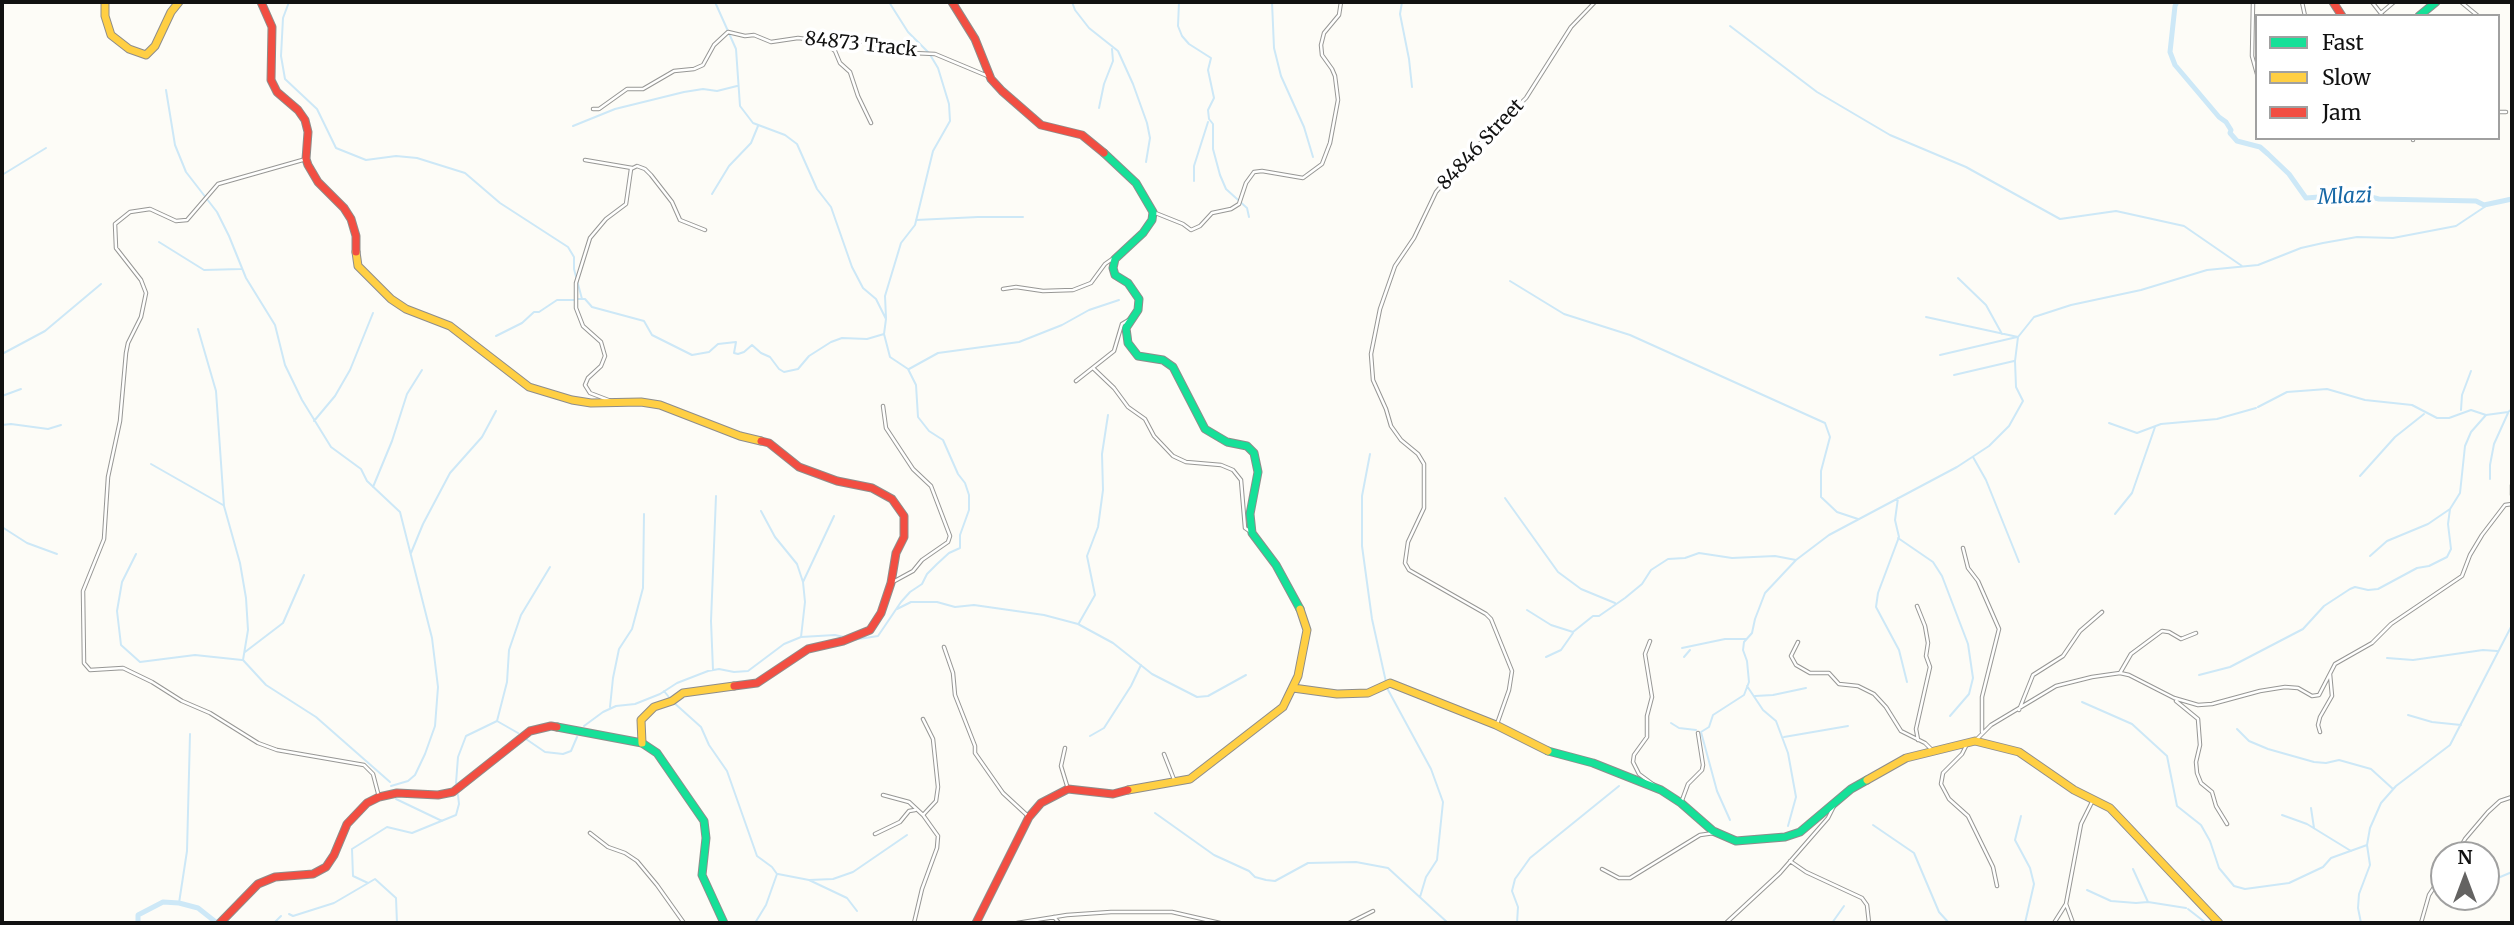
<!DOCTYPE html>
<style>
body{margin:0}
#map{position:relative;width:2514px;height:925px;overflow:hidden;background:#fdfcf7;font-family:Merriweather,serif}
canvas{display:block}
.frame{position:absolute;inset:0;border:4px solid #111;pointer-events:none}
.legend{position:absolute;left:2255px;top:14px;width:245px;height:126px;box-sizing:border-box;background:#fff;border:2px solid #a0a0a0;margin:0;padding:9px 12px;list-style:none;font-size:21px;color:#111}
.legend li{display:flex;align-items:center;gap:14px;height:35px}
.legend b{width:35px;border:2px solid #a0a0a0}
.north{position:absolute;left:2430px;top:841px;width:70px;height:70px;box-sizing:border-box;background:#fff;border:2px solid #a0a0a0;border-radius:50%;rotate:0deg;font-size:19px;font-weight:700;line-height:28px;text-align:center;color:#111}
.north::after{content:'';display:block;margin:auto;width:24px;height:32px;background:#646362;clip-path:polygon(50% 0,100% 100%,50% 72%,0 100%)}
</style>
<div id="map">
<canvas width="2514" height="925"></canvas>
<div class="frame"></div>
<ul class="legend">
<li><b style="height:9px;background:#16e098"></b>Fast</li>
<li><b style="height:9px;background:#ffcf43"></b>Slow</li>
<li><b style="height:9px;background:#f24e42"></b>Jam</li>
</ul>
<div class="north">N</div>
</div>
<script>
const c = document.querySelector('canvas').getContext('2d');
c.lineJoin = 'round';
function toPath(rows) {
  const path = new Path2D();
  for (const r of rows) {
    path.moveTo(r[0], r[1]);
    for (let i = 2; i < r.length; i += 2) path.lineTo(r[i], r[i + 1]);
  }
  return path;
}
function stroke(path, color, width, dash) {
  c.strokeStyle = color;
  c.lineWidth = width;
  c.lineCap = dash ? 'butt' : 'round';
  c.setLineDash(dash || []);
  c.stroke(path);
}
function label(font, color, halo, rows, align = 'center') {
  c.font = font + ' Merriweather,serif';
  c.lineWidth = 7;
  c.setLineDash([]);
  c.textBaseline = 'middle';
  c.strokeStyle = halo;
  c.fillStyle = color;
  for (const [text, x, y, turn = 0] of rows) {
    c.save();
    c.translate(x, y);
    c.rotate((+turn || 0) * Math.PI / 180);
    c.textAlign = isNaN(turn) ? turn : align;
    if (halo) c.strokeText(text, 0, 0);
    c.fillText(text, 0, 0);
    c.restore();
  }
}
stroke(toPath([
 [289,2,283,18,281,56,285,79,317,109,336,148,366,160,396,156,417,158,465,173,500,203,568,247,574,257,574,269,582,299],
 [715,2,736,49,740,106,753,123,785,135,797,144,817,189,831,207,852,267,863,288,876,299,886,319,884,334],
 [1072,2,1075,10,1089,28,1118,51,1133,84,1147,123,1150,138,1146,162],
 [1179,2,1178,26,1182,36,1189,44,1211,58,1208,70,1214,98,1208,110,1209,119,1213,124,1213,149,1220,175,1226,189,1247,208,1249,217],
 [1272,2,1274,48,1281,76,1304,127,1313,157],
 [1402,2,1400,14,1409,59,1412,87],
 [1730,26,1817,92,1890,135,1966,167,2060,219,2116,211,2184,226,2242,266],
 [166,90,175,145,186,172,217,212,229,236,246,278,275,325,285,365,302,400,331,447,361,469,367,481,400,512,432,638,438,687,435,726,425,754,415,775,408,781,391,786],
 [1099,108,1104,84,1113,61,1112,49],
 [2512,123,2512,129],
 [573,126,615,109,684,92,703,89,717,91,737,86],
 [2,175,46,148],
 [1194,181,1194,166,1208,122],
 [712,194,729,166,751,143,758,126],
 [916,220,978,217,1023,217],
 [159,242,204,270,241,269],
 [1958,278,1986,305,2002,334],
 [1510,281,1564,314,1630,335,1825,423,1830,437,1821,471,1821,497,1837,512,1858,519],
 [578,299,585,299,592,307,644,321,652,335,692,355,709,352,718,344,736,342,734,353,738,354,744,352,752,345,761,353,770,357,779,369,784,372,798,369,809,356,831,342,842,338,867,339,884,334,890,357,908,369,916,385,918,417,929,431,943,440,958,474,965,483,969,495,969,510,960,535,960,548,949,553,937,564,927,574,922,584,910,592,901,602,878,636,852,640],
 [1926,317,2018,337],
 [886,318,885,296,901,243,915,225,933,151,950,121,949,104,938,68,929,53,908,32,889,2],
 [198,329,216,391,224,506,240,563,246,598,248,630,243,660,266,685,316,717,390,782],
 [496,336,522,323,534,312,539,312,557,300,574,300],
 [2,354,45,331,101,284],
 [1940,355,2017,337],
 [909,369,938,353,1019,342,1062,325,1089,310,1119,300],
 [1954,375,2014,361],
 [2,396,21,389],
 [2258,407,2287,392,2327,389,2365,400,2412,405,2437,418,2449,418,2471,410,2486,415],
 [2461,410,2462,395,2471,371],
 [314,421,335,396,350,370,373,313],
 [2109,423,2137,433,2161,424,2217,419,2256,408],
 [2,425,11,424,48,429,61,425],
 [1370,454,1362,496,1362,546,1372,619,1386,682],
 [1973,457,1986,480,2019,562],
 [151,464,223,505],
 [2360,476,2395,437,2424,414],
 [2490,479,2490,465,2494,444,2508,413],
 [373,487,392,441,407,394,422,370],
 [1505,498,1558,572,1581,589,1615,603],
 [1898,498,1895,520,1899,537,1878,593,1876,607,1899,650,1907,682],
 [761,511,775,537,797,564,803,582,805,602,801,637],
 [2115,514,2132,493,2155,427],
 [2,527,27,543,57,554],
 [1898,538,1933,562,1942,576,1968,644,1973,678,1969,694,1950,716],
 [411,553,423,524,450,473,482,437,496,411],
 [136,554,122,582,117,611,121,645,140,662,195,655,242,660],
 [2370,556,2387,541,2428,524,2450,509],
 [803,582,834,516],
 [897,609,911,602,937,602,955,607,974,605,1044,615,1078,624,1113,643,1152,674,1197,697,1208,696,1246,675],
 [1527,610,1551,625,1573,632,1593,616,1599,616,1625,598,1642,584,1651,570,1668,559,1685,558,1699,553,1732,558,1775,556,1796,560],
 [1079,623,1095,595,1087,556,1098,527,1103,490,1102,454,1108,415],
 [1682,648,1725,639,1746,639],
 [245,652,283,623,304,575],
 [1546,657,1561,650,1573,633],
 [1684,657,1690,650],
 [2387,658,2413,660,2483,650,2497,651],
 [713,670,711,621,716,496],
 [2199,675,2230,667,2303,629,2324,606,2350,589,2355,587,2368,590,2378,589,2417,568,2429,566,2447,557,2451,549,2448,524,2450,509,2460,493,2465,446,2471,432,2486,415,2508,412,2512,409],
 [1747,686,1763,710,1776,721,1788,753,1796,797,1788,826],
 [1387,688,1431,769,1443,802,1437,860,1426,877,1420,897],
 [664,691,672,701,701,727,709,745,727,771,757,856,772,867,777,874,766,905,755,923],
 [1755,696,1773,695,1806,688],
 [2082,702,2132,724,2167,756,2177,806,2201,825,2210,841,2219,868,2234,886,2245,889,2289,883,2323,867,2331,858,2367,845],
 [610,707,613,678,619,649,632,629,643,588,644,514],
 [2408,715,2432,722,2461,725],
 [497,721,507,682,509,650,521,615,550,567],
 [1671,723,1679,728,1696,730],
 [584,726,603,712,616,706,635,704,660,694,677,683,708,671,719,669,734,672,748,671,784,644,801,637,835,635,844,637],
 [2237,729,2249,741,2268,749,2314,762,2326,763,2339,760,2371,769,2393,789],
 [1090,736,1104,728,1131,686,1141,665],
 [1784,737,1848,726],
 [526,739,545,752,563,754,571,751,577,737],
 [456,783,458,757,466,736,497,721,518,733],
 [396,799,442,821],
 [2311,808,2314,828],
 [1155,813,1214,855,1249,871,1255,877,1266,880,1275,881,1308,863,1356,862,1388,868,1448,923],
 [2282,815,2307,824,2351,851],
 [2021,816,2015,840,2030,868,2034,884,2025,923],
 [1730,820,1717,791,1701,732,1709,727,1713,715,1744,695,1749,682,1747,661,1743,650,1744,642,1752,633,1755,619,1765,593,1796,560,1829,535,1957,467,1989,446,2009,426,2023,401,2016,387,2015,361,2018,337,2034,317,2071,305,2141,290,2207,270,2258,265,2301,248,2323,243,2357,237,2393,238,2456,226,2489,204],
 [1873,825,1914,853,1939,912,1949,923],
 [2133,869,2148,902,2186,908],
 [778,874,809,880,833,879,853,872,907,835],
 [809,880,847,898,857,911],
 [368,883,353,876,352,849,387,827,412,833,456,815,459,804,458,795],
 [2486,883,2512,872],
 [2087,890,2111,901,2136,903,2148,902],
 [2459,898,2461,897],
 [179,903,187,851,190,734],
 [2188,909,2206,923],
 [289,914,293,916,334,903,375,879,396,898,397,923],
 [274,923,281,916],
 [1517,923,1518,907,1512,891,1515,879,1530,858,1619,786],
 [1832,923,1844,906],
 [2361,923,2358,908,2359,894,2370,865,2367,845,2370,828,2381,803,2396,786,2450,745,2512,625]
]), '#cde8f7', 2);
stroke(toPath([
 [2177,2,2175,6,2170,52,2175,65,2219,117,2226,122,2231,130,2230,133,2237,141,2260,147,2268,154,2289,174,2306,198,2358,194,2379,199,2476,201,2484,205,2512,199],
 [138,923,138,915,163,902,179,903,198,908,217,923]
]), '#cde8f7', 5);
const street = toPath([
 [2253,2,2252,56,2257,74],
 [2302,2,2305,16],
 [2372,2,2383,16],
 [2461,2,2478,16],
 [2381,13,2394,2],
 [823,41,835,51,840,63,850,72,858,96,871,123],
 [593,109,599,109,627,89,643,89,674,71,694,69,703,65,714,45,728,32,745,36,754,35,771,42,798,38,823,41,846,40,865,42,913,53,935,54,990,77],
 [2498,112,2506,112],
 [2413,140,2413,138],
 [306,159,218,184,187,220,176,221,150,209,130,212,115,224,116,248,141,280,146,293,141,317,128,343,126,353,120,421,108,477,104,539,83,591,84,663,90,670,123,668,152,682,182,701,210,713,258,743,277,750,364,765,373,774,379,797],
 [585,160,632,168],
 [1153,212,1183,224,1191,230,1200,226,1212,213,1231,209,1239,204,1246,183,1254,172,1262,171,1303,178,1322,164,1330,143,1338,100,1335,76,1332,69,1322,55,1321,45,1324,33,1339,15,1341,2],
 [1003,289,1016,287,1043,291,1073,290,1091,283,1105,264,1115,257],
 [1093,368,1114,388,1128,407,1145,419,1154,436,1173,456,1186,462,1221,465,1233,470,1241,480,1245,528,1252,533],
 [1076,381,1114,351,1122,324,1132,318],
 [611,401,590,393,585,385,588,378,601,366,605,356,601,342,583,326,576,308,576,283,590,238,606,219,626,204,631,169,637,166,645,169,651,175,672,202,680,220,705,230],
 [883,406,886,428,913,469,931,486,950,536,948,542,922,560,913,571,891,583],
 [2512,485,2512,495],
 [1963,548,1968,568,1978,581,1999,629,1982,697,1982,732],
 [1917,606,1925,626,1928,643,1926,656,1930,667,1916,729,1918,740],
 [1650,641,1645,654,1652,697,1647,716,1647,737,1634,755,1633,762,1639,774,1658,788],
 [1798,642,1791,656,1796,665,1810,673,1829,673,1839,684,1858,686,1874,694,1886,707,1901,731,1925,743,1933,751],
 [944,647,953,673,955,695,975,746,975,753,1003,793,1029,817],
 [2120,673,2131,654,2162,631,2169,632,2181,639,2196,633],
 [2176,701,2198,719,2200,745,2196,762,2197,773,2201,783,2212,792,2216,806,2227,824],
 [2019,710,2033,675,2063,656,2080,631,2102,612],
 [1497,724,1509,690,1512,671,1491,619,1486,614,1409,570,1405,563,1408,542,1424,508,1424,464,1418,454,1401,440,1391,426,1386,409,1373,380,1371,354,1380,309,1395,266,1414,238,1436,192,1465,158,1526,98,1571,27,1595,2],
 [2320,732,2318,725,2320,717,2332,696,2330,674],
 [1975,741,1991,725,2056,686,2092,677,2120,673,2129,675,2174,698,2198,705,2212,704,2260,691,2285,687,2298,688,2312,696,2319,695,2335,664,2372,643,2391,624,2462,576,2470,555,2482,535,2505,505,2512,504],
 [1968,742,1962,754,1943,773,1941,784,1949,799,1968,816,1993,867,1997,886],
 [1065,748,1061,766,1068,789],
 [1164,754,1175,782],
 [883,795,909,802,923,815,938,836,937,848,922,889,914,923],
 [1681,803,1688,784,1702,770,1703,765,1698,733],
 [923,815,936,801,938,787,933,739,923,719],
 [590,833,608,847,625,853,637,861,657,885,684,923],
 [875,834,900,822,909,811,915,810],
 [2456,855,2465,839,2488,812,2500,801,2512,797],
 [1790,861,1806,872,1862,898,1867,905,1869,923],
 [1602,869,1619,878,1630,878,1700,835,1714,833],
 [1054,917,1059,923],
 [1017,923,1067,915,1111,912,1172,912,1220,923],
 [1349,923,1373,911],
 [1726,923,1780,873,1828,818,1834,806],
 [2054,923,2066,904],
 [2073,923,2066,904,2081,824,2093,800],
 [2421,923,2429,895,2444,872]
]);
const fast = toPath([
 [2419,16,2436,2],
 [1104,153,1136,183,1153,212,1152,220,1143,233,1115,259,1113,268,1115,275,1128,283,1139,299,1138,310,1126,328,1128,343,1138,356,1163,360,1173,367,1205,429,1227,442,1247,446,1254,453,1258,472,1250,514,1252,533,1276,565,1300,609],
 [557,727,642,743,657,753,704,821,706,838,702,875,724,923],
 [1548,751,1593,763,1661,790,1681,803,1713,831,1736,841,1785,837,1800,832,1851,789,1867,780]
]);
const slow = toPath([
 [105,2,105,16,111,35,129,49,146,55,155,46,171,12,179,2],
 [356,252,358,266,391,299,406,309,450,326,529,387,572,400,591,403,641,402,660,405,740,436,761,441],
 [1293,688,1337,694,1368,693,1390,683,1496,725,1548,751],
 [642,743,641,720,654,707,672,701,683,693,734,686],
 [1867,780,1906,758,1975,741,2019,752,2074,790,2110,808,2219,923],
 [1128,790,1190,779,1283,707,1298,676,1307,630,1300,609]
]);
const jam = toPath([
 [261,2,272,27,271,80,277,92,298,110,305,120,308,132,306,159,308,165,318,182,344,208,351,219,356,236,356,252],
 [952,2,975,39,991,79,1002,91,1041,125,1082,135,1104,153],
 [2333,2,2342,16],
 [734,686,757,683,808,649,843,641,870,630,881,613,891,583,896,553,904,537,904,516,892,499,872,488,837,481,799,467,769,443,761,441],
 [220,923,258,884,275,877,313,874,326,867,334,855,347,824,367,803,379,797,397,793,438,795,453,792,530,731,551,726,557,727],
 [976,923,1029,817,1041,803,1068,789,1113,794,1128,790]
]);
stroke(street, '#979795', 4.5);
stroke(fast, '#8e8d8b', 9);
stroke(slow, '#8e8d8b', 9);
stroke(jam, '#8e8d8b', 9);
stroke(street, '#fffffe', 2.5);
stroke(fast, '#16e098', 7);
stroke(slow, '#ffcf43', 7);
stroke(jam, '#f24e42', 7);
label('19px', '#111', '#fff', [
 ["84873 Track",861,45,6],
 ["84846 Street",1481,145,-47]
]);
label('italic 21px', '#1768a6', '#fff', [
 ["Mlazi",2345,197,-2]
]);
</script>
